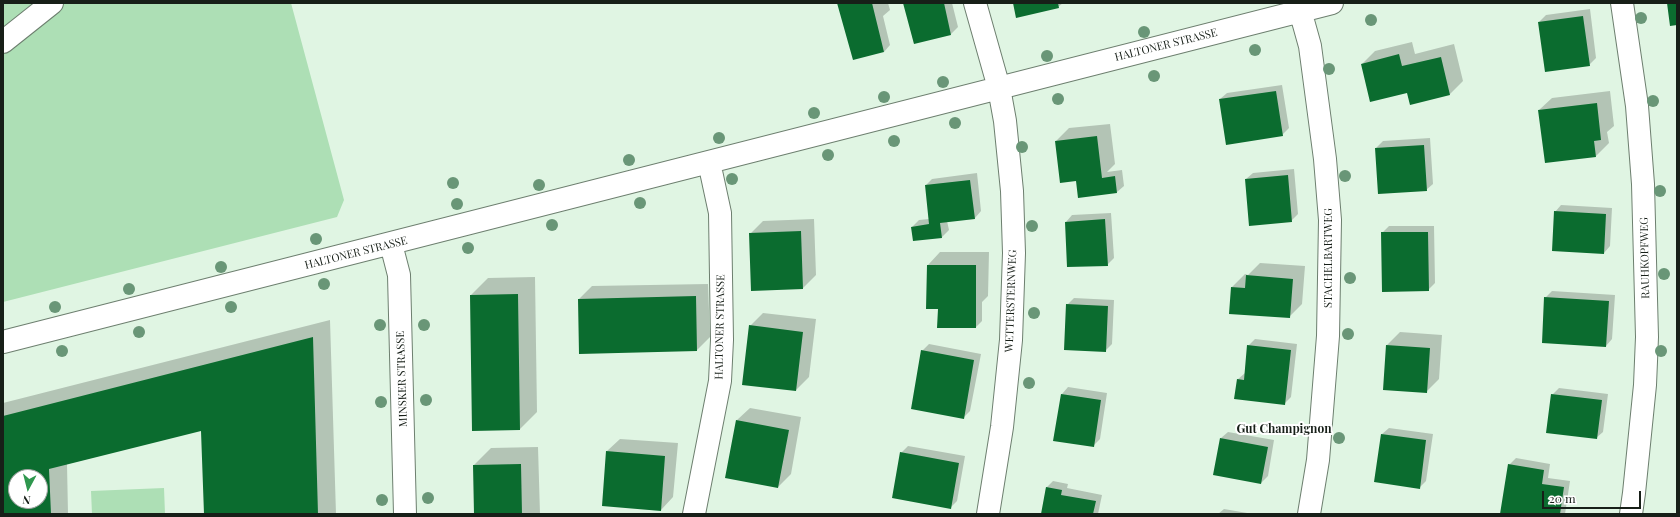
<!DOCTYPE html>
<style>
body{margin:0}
#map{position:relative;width:1680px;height:517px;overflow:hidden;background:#e0f5e3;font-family:"Playfair Display",serif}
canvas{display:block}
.frame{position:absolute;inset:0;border:4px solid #171f18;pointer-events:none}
.north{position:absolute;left:8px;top:469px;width:40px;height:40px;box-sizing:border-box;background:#fff;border:1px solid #a2a5a3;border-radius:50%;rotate:187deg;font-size:11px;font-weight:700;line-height:16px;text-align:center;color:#171f18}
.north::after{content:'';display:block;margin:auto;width:14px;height:18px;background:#2f974e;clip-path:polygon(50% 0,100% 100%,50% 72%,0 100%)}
.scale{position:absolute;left:1542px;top:491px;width:99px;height:18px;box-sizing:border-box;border:2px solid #171f18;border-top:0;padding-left:5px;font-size:12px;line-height:14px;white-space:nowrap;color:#171f18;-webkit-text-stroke:3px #fff;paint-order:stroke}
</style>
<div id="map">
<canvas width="1680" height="517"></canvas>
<div class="frame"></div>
<div class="north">N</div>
<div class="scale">20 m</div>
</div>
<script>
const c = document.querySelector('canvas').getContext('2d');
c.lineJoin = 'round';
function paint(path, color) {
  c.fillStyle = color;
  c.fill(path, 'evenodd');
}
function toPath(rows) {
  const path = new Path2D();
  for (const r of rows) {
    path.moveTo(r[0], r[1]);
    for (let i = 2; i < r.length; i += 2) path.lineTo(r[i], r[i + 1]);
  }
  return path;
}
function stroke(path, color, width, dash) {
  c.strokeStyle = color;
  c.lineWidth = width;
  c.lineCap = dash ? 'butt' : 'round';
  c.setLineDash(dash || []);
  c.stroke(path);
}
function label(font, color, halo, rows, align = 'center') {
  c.font = font + ' "Playfair Display",serif';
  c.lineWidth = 4;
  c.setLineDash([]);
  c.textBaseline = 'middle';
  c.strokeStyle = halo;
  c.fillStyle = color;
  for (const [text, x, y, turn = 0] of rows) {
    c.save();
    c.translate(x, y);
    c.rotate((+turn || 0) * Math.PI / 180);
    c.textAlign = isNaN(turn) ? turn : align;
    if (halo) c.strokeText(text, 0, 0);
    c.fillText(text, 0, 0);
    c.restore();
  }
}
paint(toPath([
 [3,3,291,3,344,200,337,217,3,302],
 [164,488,165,514,92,514,91,491]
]), '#addfb5');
paint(toPath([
 [838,3,888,3,890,10,883,16,890,45,884,52],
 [904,3,952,3,958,27,951,34,914,43],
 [1014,3,1063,3,1058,7],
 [1590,9,1596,58,1589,65,1539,22,1546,15],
 [1412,42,1415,54,1454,44,1463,81,1450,94,1407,92,1362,64,1375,51],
 [1282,85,1289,128,1282,135,1220,99,1227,93],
 [1610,91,1614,126,1607,132,1609,143,1596,156,1539,110,1552,98],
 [1110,124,1115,164,1107,172,1122,170,1124,186,1117,192,1079,197,1077,181,1056,141,1069,128],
 [1430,138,1433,184,1426,190,1376,148,1383,141],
 [1294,169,1298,214,1291,221,1246,179,1253,173],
 [977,173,981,211,975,218,947,221,949,230,942,237,912,227,919,220,929,219,926,185,932,179],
 [1561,205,1612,208,1610,246,1604,253,1555,212],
 [1111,213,1114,258,1107,265,1066,222,1072,215],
 [814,219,816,275,803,288,750,234,763,221],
 [1389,226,1434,226,1435,283,1428,290,1382,233],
 [940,252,989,252,988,296,982,302,982,321,976,327,939,310,928,265],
 [1260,263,1305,266,1302,304,1289,317,1232,287,1245,274,1248,275],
 [535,277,537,412,520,429,473,430,471,295,488,278],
 [708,284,710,337,697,350,579,299,592,286],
 [1552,291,1615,295,1612,339,1606,346,1545,298],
 [1074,298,1114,300,1112,344,1105,351,1067,305],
 [763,313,816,319,809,377,796,390,750,326],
 [330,320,336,514,205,514,202,430,67,464,68,514,3,514,3,403],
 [16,477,40,477,40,501,16,501],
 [1400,332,1442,335,1439,379,1426,392,1384,389,1387,345],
 [1255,339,1297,344,1291,397,1284,404,1237,380,1245,373,1248,346],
 [929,344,981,354,970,411,963,418,922,351],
 [1068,387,1107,393,1100,439,1093,446,1054,440,1062,394],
 [1559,388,1608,394,1603,432,1596,438,1552,395],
 [750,408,801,417,791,474,778,487,737,420],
 [1389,428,1433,434,1426,481,1419,488,1382,434],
 [1228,432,1274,440,1268,476,1261,483,1221,438],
 [620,439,678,443,673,497,661,510,607,451],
 [908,446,965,456,957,501,950,508,901,453],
 [538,447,540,514,475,514,474,465,491,448],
 [1516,458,1550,464,1548,478,1570,481,1565,514,1501,514,1509,465],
 [1053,481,1068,484,1067,488,1102,495,1098,514,1042,514,1046,488],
 [1224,509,1253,514,1218,514]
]), '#0003');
paint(toPath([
 [837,3,872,3,884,52,853,60],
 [903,3,944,3,951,35,914,44],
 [1013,3,1058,3,1059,8,1016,18],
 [1667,3,1677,3,1677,25,1670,26],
 [1583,16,1590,66,1545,72,1538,22],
 [1399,54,1402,66,1441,57,1450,95,1410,105,1407,93,1370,102,1361,64],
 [1276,91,1283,136,1226,145,1219,99],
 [1597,103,1601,140,1594,141,1596,157,1545,163,1538,110],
 [1097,136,1102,178,1115,176,1117,193,1078,198,1076,181,1060,183,1055,141],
 [1424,145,1427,191,1378,194,1375,148],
 [1288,175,1292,222,1249,226,1245,179],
 [970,180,975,219,940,223,942,238,913,241,911,227,929,224,925,185],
 [1554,211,1606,214,1604,254,1552,251],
 [1105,219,1108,266,1067,267,1065,222],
 [801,231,803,289,751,291,749,233],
 [1381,232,1428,232,1429,291,1382,292],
 [927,265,976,265,976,328,937,328,938,309,926,309],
 [1246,275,1293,279,1290,318,1229,314,1231,287,1245,288],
 [518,294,520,430,472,431,470,295],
 [696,296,697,351,579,354,578,299],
 [1544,297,1609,301,1606,347,1542,343],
 [1066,304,1108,306,1106,352,1064,350],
 [749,325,803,332,796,391,742,385],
 [313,337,318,514,204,514,201,431,49,469,51,514,3,514,3,416],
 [16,477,40,477,40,501,16,501],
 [1247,345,1291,350,1285,405,1234,399,1237,379,1244,380],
 [1386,345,1430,348,1427,393,1383,390],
 [921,350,974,360,964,419,911,409],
 [1061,394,1101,400,1094,447,1053,441],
 [1551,394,1602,400,1597,439,1546,433],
 [736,420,789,430,778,488,725,478],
 [1381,434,1426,440,1420,489,1374,482],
 [1220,438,1268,447,1261,484,1213,475],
 [606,451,665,456,661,511,602,506],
 [900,452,959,463,951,509,892,498],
 [521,464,522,514,474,514,473,465],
 [1508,464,1544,470,1542,484,1564,487,1560,514,1500,514],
 [1046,487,1062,490,1061,495,1096,501,1093,514,1041,514]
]), '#0b6c2f');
const minor = toPath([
 [975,3,999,88,1005,121,1012,191,1014,253,1011,340,1002,427,988,514],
 [1298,3,1310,46,1325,159,1330,220,1328,336,1318,460,1309,514],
 [1622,3,1637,106,1643,184,1647,337,1645,385,1634,493,1631,514],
 [3,42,52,3],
 [391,244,399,275,405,514],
 [3,342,1332,3],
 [694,514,720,381,722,340,720,213,709,162]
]);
stroke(minor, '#6d7f6f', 24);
stroke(minor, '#fff', 22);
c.fillStyle = '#699677';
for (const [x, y] of [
 [1641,18],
 [1371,20],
 [1144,32],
 [1255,50],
 [1047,56],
 [1329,69],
 [1154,76],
 [943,82],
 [884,97],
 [1058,99],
 [1653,101],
 [814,113],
 [955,123],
 [719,138],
 [894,141],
 [1022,147],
 [828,155],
 [629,160],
 [1345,176],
 [732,179],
 [453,183],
 [539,185],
 [1660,191],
 [640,203],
 [457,204],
 [552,225],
 [1032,226],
 [316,239],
 [468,248],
 [221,267],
 [1664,274],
 [1350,278],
 [324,284],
 [129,289],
 [55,307],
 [231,307],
 [1034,313],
 [380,325],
 [424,325],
 [139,332],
 [1348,334],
 [62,351],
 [1661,351],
 [1029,383],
 [426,400],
 [381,402],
 [1339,438],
 [428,498],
 [382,500]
]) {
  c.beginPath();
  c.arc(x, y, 6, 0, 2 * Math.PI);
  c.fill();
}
label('11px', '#171f18', '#fff', [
 ["HALTONER STRASSE",1166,45,-14],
 ["HALTONER STRASSE",356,253,-14],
 ["STACHELBARTWEG",1329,258,-90],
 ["RAUHKOPFWEG",1645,258,-91],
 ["WETTERSTERNWEG",1011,301,-88],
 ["HALTONER STRASSE",720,327,-89],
 ["MINSKER STRASSE",402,379,-92]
]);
label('bold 12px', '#171f18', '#fff', [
 ["Gut Champignon",1284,429]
]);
</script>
